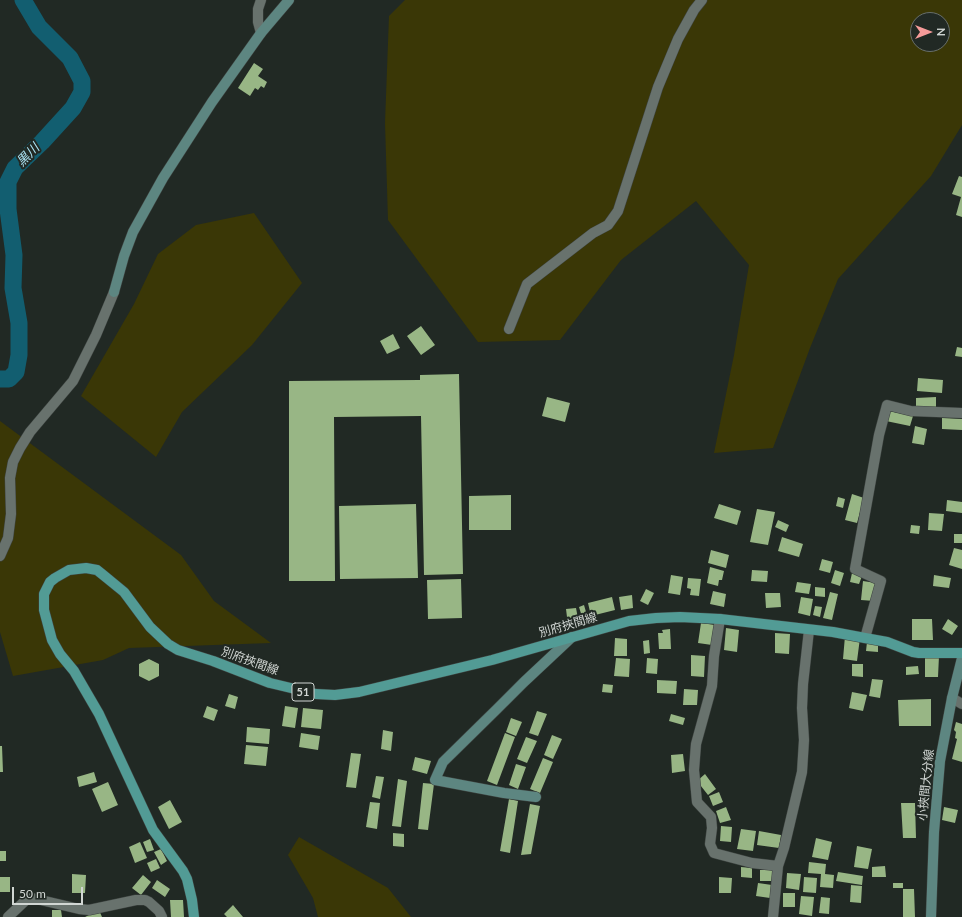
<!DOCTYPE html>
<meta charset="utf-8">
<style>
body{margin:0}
#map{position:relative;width:962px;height:917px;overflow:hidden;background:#212924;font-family:Lato,sans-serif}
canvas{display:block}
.north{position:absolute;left:910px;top:12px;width:40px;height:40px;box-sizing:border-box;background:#212924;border:1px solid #676e6a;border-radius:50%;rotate:90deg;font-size:11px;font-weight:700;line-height:16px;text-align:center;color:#d1d6d3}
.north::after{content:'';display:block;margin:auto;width:14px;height:18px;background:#f59b99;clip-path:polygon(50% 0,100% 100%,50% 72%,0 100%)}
.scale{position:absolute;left:12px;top:887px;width:71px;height:18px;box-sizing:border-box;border:2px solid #d1d6d3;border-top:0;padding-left:5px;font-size:12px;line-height:14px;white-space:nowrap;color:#d1d6d3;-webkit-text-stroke:3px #212924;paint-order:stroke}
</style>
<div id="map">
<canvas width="962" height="917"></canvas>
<div class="north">N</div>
<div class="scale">50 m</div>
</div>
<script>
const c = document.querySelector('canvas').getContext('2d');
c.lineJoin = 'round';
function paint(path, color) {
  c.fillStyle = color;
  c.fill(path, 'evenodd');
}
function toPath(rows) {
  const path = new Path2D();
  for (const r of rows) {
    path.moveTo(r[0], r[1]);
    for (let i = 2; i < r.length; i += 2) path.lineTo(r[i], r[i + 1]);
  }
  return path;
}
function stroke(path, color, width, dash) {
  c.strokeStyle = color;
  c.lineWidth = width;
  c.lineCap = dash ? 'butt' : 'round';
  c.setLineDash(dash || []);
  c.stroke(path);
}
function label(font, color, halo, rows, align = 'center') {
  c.font = font + ' Lato,"Noto Sans JP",sans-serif';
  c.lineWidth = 4;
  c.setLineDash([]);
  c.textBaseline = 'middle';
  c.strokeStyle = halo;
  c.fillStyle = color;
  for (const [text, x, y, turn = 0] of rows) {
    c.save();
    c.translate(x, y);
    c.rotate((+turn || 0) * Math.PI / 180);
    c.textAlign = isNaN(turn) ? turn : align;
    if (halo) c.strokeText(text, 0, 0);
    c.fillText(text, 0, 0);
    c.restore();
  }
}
paint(toPath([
 [405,0,962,0,962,125,931,176,838,279,810,348,773,448,714,453,734,355,749,265,696,201,621,260,560,340,478,342,388,220,385,123,389,16],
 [918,20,942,20,942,44,918,44],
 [254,213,302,283,252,345,182,412,156,457,81,396,134,304,158,254,196,225],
 [0,421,181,555,214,601,271,643,129,648,103,660,13,676,0,632],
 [299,837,388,888,411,917,318,917,313,898,288,855]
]), '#3a3706');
stroke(toPath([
 [0,379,9,379,16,372,19,355,19,323,13,288,14,255,8,209,8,182,15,168,42,142,73,108,82,92,82,81,70,58,39,27,23,0]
]), '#125e70', 17);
paint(toPath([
 [254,63,263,69,258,76,267,82,264,88,261,86,258,90,255,88,250,96,238,88],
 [959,176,962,177,962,217,956,215,961,197,952,194],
 [421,326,435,345,421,355,407,336],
 [393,334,400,348,387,354,380,341],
 [957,347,962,348,962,357,955,356],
 [459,374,463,574,424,575,421,416,334,417,335,581,289,581,289,381,420,380,420,375],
 [918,378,943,380,942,393,917,391],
 [547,397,570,403,565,422,542,416],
 [936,397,936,409,916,410,916,398],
 [889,411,913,416,910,426,886,421],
 [942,418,962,419,962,430,942,429],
 [915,426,927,429,924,445,912,443],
 [852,494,864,498,857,523,845,520],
 [511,495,511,530,469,530,469,496],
 [838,497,845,499,843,508,836,506],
 [947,500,962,502,962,513,946,511],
 [416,504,418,578,340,579,339,506],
 [719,504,741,511,737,525,714,518],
 [757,509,775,512,768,545,750,542],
 [929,513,944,514,942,531,928,530],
 [778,520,789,525,786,532,775,527],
 [911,525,920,526,919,534,910,533],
 [954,534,962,534,962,543,954,543],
 [782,537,803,544,799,557,778,551],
 [954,548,962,550,962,569,949,565],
 [711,550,729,555,726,568,708,563],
 [822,559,833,562,830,573,819,570],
 [710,567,724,571,722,580,719,580,718,586,707,583],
 [752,570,768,571,767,582,751,581],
 [835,570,844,573,840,586,831,583],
 [852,573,862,576,859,584,850,582],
 [671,575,683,577,680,595,668,593],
 [934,575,951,578,949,588,933,586],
 [688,578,701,579,699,596,690,595,691,589,687,588],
 [461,579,462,618,428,619,427,580],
 [863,581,876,583,874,601,861,600],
 [797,582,811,584,809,594,795,592],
 [815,587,825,588,825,597,815,596],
 [646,589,654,593,648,605,640,601],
 [713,591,726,594,724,607,710,604],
 [830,592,838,594,832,620,823,618],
 [765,593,780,593,781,607,766,608],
 [632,595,633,608,621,610,619,597],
 [612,597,615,610,591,616,588,603],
 [801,597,813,599,810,616,798,613],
 [584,605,588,619,583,620,579,607],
 [815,606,822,607,820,617,813,615],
 [576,608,579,624,568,625,566,609],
 [912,619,932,619,933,640,912,640],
 [948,619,958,626,952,635,942,629],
 [701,623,715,625,712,645,698,643],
 [726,628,739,630,737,652,724,650],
 [670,629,671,649,659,649,658,633,663,633,662,630],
 [775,633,790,634,789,654,775,653],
 [845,636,860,638,857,661,843,659],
 [615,638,627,639,627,656,614,656],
 [649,640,650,653,644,654,643,641],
 [867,642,878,642,878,652,866,651],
 [691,655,705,656,704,677,691,676],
 [925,656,939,656,938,677,925,677],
 [616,658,630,659,629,677,614,676],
 [647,658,658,659,657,674,646,673],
 [149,659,159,664,159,676,149,681,139,676,139,664],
 [852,664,863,664,863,677,852,676],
 [918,666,919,674,906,675,906,667],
 [872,679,883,680,880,698,869,696],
 [657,680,677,681,676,694,657,693],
 [603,684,613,685,612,693,602,692],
 [684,689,698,690,697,705,683,705],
 [852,692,867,695,863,711,849,708],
 [229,694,238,697,235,709,225,706],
 [931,699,931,726,899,726,898,700],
 [207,706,218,710,214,721,203,717],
 [285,706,298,708,295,728,282,726],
 [303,708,323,710,321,729,301,727],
 [537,711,547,714,538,736,529,733],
 [671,714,685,718,683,725,669,721],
 [511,718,522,722,516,736,506,732],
 [956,722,962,724,962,762,952,759,957,739,955,738,956,732,954,730],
 [247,727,270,729,269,744,246,742],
 [383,730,393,732,391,751,381,749],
 [301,733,320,736,318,750,299,747],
 [505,733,515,737,497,785,487,781],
 [552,735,562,739,553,759,544,755],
 [526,737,537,741,527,763,517,759],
 [246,745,268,747,266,766,244,764],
 [0,746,2,746,3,772,0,772],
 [351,753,361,754,356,788,346,787],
 [683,754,685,771,672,773,671,755],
 [415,757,431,761,427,774,412,770],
 [543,758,553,762,540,793,530,789],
 [516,764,526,767,518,789,509,785],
 [94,772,97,782,79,787,77,777],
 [705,774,716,789,708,795,697,781],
 [376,776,384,777,380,799,372,797],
 [398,779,407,781,401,827,392,826],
 [108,782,118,805,102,812,92,789],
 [423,783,434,784,428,830,418,829],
 [719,792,723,802,713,806,709,796],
 [509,799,518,801,510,853,500,851],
 [170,800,182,822,169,829,158,807],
 [370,802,380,803,377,829,366,827],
 [901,803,915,803,916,838,903,838],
 [530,804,540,806,531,854,521,855],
 [726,807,731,820,720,823,716,811],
 [944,807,958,810,955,823,942,820],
 [721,826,732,827,731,842,720,841],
 [741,829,756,831,753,851,737,849],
 [759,831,781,835,779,848,757,845],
 [393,833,404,834,404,847,393,846],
 [816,838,832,842,828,860,812,857],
 [150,839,154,850,147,852,143,842],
 [140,842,147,858,135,863,129,847],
 [857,846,872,849,868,869,854,867],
 [161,849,167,861,161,865,154,852],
 [0,851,6,851,6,861,0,861],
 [156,859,160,868,151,872,147,863],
 [809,862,826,864,825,874,834,875,833,888,820,887,821,874,808,873],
 [885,866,886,877,872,877,872,867],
 [741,867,752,868,752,878,741,877],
 [760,870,773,870,773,881,760,881],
 [838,872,863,876,862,885,836,881],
 [787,873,801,874,799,890,786,888],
 [72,874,86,875,85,893,72,893],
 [143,875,151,882,141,895,132,888],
 [0,877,10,877,10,892,0,892],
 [719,877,732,878,731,893,719,893],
 [804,877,817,878,816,893,803,892],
 [157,880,170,889,165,897,152,888],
 [758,883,772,885,770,898,756,896],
 [893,883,903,883,903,888,893,888],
 [851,885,862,886,861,903,850,902],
 [903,889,914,889,915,917,903,917],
 [783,893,795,893,795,907,783,907],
 [801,896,814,897,812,916,799,914],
 [821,897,830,898,829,914,819,913],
 [170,900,183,900,184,917,171,917],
 [233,905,243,917,227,917,224,914],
 [52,910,61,910,62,917,52,917],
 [99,910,102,917,85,917]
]), '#98b685');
const street = toPath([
 [261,0,258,9,258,22,261,33],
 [509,329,527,284,593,233,608,225,618,211,658,87,678,39,694,10,702,0],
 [0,556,8,538,11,514,10,478,13,462,20,448,30,432,73,381,96,335,114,292],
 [720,619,714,656,712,686,696,744,694,770,697,802,711,817,712,828,710,844,714,853,752,863,778,866],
 [865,638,881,581,855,569,879,435,887,405,911,411,962,413],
 [952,698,962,704],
 [8,917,26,900,32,898,79,909,89,910,136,900,145,900,149,902,159,911,162,917],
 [773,917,778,866,784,848,802,772,804,740,802,708,803,684,809,630]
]);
const secondary = toPath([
 [114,292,124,256,133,232,163,178,212,102,261,33,289,0],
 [536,797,504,793,435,780,443,762,497,709,524,682,572,637],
 [931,917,934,832,940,761,952,698,962,658]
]);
const primary = toPath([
 [194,917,192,900,187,879,183,871,153,830,99,714,74,671,60,654,52,640,44,610,44,594,50,582,55,578,69,570,86,568,97,570,102,574,124,592,150,627,168,644,178,650,213,661,270,683,316,694,335,695,359,692,492,660,629,621,656,618,680,617,720,619,833,632,865,638,887,642,913,652,919,653,962,653]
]);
stroke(street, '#3e4441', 11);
stroke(secondary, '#3e4441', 11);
stroke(primary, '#3e4441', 11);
stroke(street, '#68726d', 10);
stroke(secondary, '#5d8681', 10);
stroke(primary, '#529b95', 10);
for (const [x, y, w] of [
 [303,692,22]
]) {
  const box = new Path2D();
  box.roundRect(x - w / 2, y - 9, w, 18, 3);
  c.fillStyle = '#212924';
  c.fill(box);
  stroke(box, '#d1d6d3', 1);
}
label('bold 11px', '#d1d6d3', null, [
 ["51",303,692]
]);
label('12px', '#d1d6d3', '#212924', [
 ["別府挾間線",568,625,-16],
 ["別府挾間線",250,661,20],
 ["小挾間大分線",926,785,-84]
]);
label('italic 13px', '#ace5f6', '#212924', [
 ["黒川",28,155,-46]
]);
</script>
